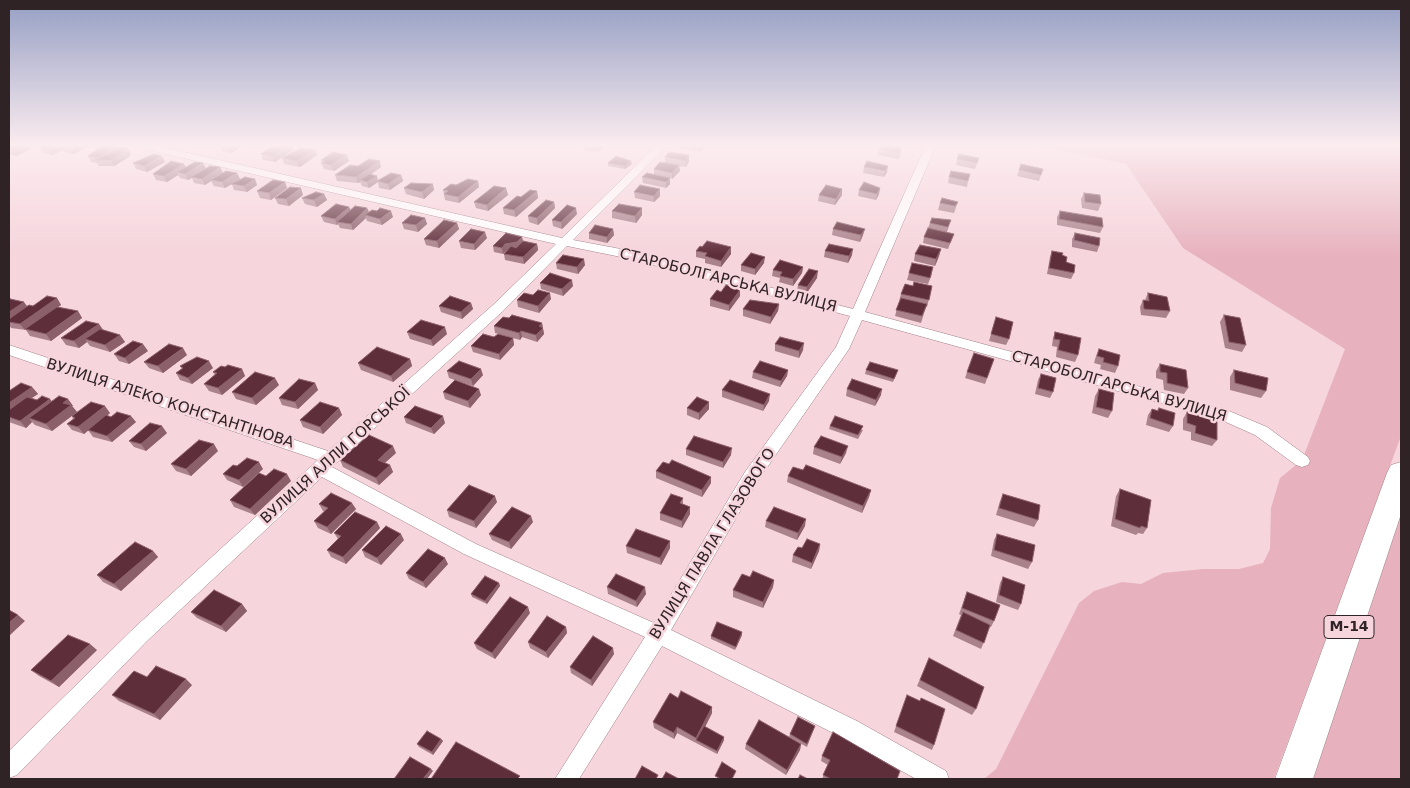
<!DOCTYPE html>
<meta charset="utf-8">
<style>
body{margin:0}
#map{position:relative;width:1410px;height:788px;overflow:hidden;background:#f6d5dc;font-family:"DejaVu Sans",sans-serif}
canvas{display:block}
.frame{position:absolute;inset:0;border:10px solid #2f2326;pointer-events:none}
</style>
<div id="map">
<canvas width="1410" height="788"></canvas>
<div class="frame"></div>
</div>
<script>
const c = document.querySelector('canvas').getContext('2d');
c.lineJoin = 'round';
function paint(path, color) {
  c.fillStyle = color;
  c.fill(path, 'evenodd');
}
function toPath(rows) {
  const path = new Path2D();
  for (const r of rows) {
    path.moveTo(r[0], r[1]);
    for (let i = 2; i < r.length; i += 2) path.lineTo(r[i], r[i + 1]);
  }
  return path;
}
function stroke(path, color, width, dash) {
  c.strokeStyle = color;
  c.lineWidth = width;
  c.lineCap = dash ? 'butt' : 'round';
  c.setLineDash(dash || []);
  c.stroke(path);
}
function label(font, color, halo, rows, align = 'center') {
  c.font = font + ' "DejaVu Sans",sans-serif';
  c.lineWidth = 5;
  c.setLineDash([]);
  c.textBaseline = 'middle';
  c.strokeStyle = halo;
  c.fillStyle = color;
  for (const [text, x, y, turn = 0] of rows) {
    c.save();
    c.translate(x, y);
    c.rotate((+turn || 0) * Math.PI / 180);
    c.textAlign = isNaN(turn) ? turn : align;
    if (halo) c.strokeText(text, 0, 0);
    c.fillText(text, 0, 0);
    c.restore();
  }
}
paint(toPath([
 [1036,145,1401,145,1401,436,1274,779,984,779,996,769,1079,603,1094,591,1122,582,1141,584,1163,573,1203,569,1239,569,1263,563,1270,549,1271,508,1280,478,1302,460,1345,349,1183,248,1126,164],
 [1401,506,1401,779,1308,779,1371,598]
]), '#e7b2be');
const minor = toPath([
 [135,145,153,145,562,238,657,145,668,145,573,240,626,250,853,309,926,145,936,145,865,312,1229,411,1267,427,1308,457,1310,461,1308,465,1302,467,1296,465,1255,435,1219,419,862,320,849,349,757,482,671,630,857,721,946,771,949,779,916,779,841,737,662,646,579,779,555,779,645,637,464,554,322,477,147,641,17,775,9,778,9,751,133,629,318,460,9,355,9,345,328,451,493,305,556,244,140,148,135,145],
 [567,246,626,258,850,316,836,347,745,472,654,623,476,544,332,467,503,311,567,246]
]);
const trunk = toPath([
 [1401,462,1401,514,1313,779,1275,779,1387,473,1391,465,1401,462]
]);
stroke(minor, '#9e8087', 1);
stroke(trunk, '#9e8087', 1);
paint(minor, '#fff');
paint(trunk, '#fff');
paint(toPath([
 [9,145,28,145,31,149,16,156,9,154],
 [44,145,91,145,73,154,64,152,63,150,52,155,43,153,39,147],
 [220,145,245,145,231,153,222,151],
 [274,145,291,145,293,150,275,162,263,160,261,154],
 [583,145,606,145,598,152,584,150],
 [679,145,706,145,701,152,679,148],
 [119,148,128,148,131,154,129,156,129,157,114,166,99,166,97,163,91,162,88,156],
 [315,149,317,155,300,167,284,164,282,158],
 [879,149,901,153,899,159,878,155],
 [689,155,689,161,686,167,679,166,680,171,672,179,670,178,670,184,666,188,643,183,642,177,654,174,654,169,665,163,665,157],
 [979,158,975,169,956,165,957,159],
 [321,160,349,161,334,171,324,169,321,163,322,163],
 [165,162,147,172,136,169,133,163],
 [203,163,206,168,220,167,223,173,237,173,240,179,235,182,255,179,257,185,247,192,234,190,232,184,225,188,214,186,211,181,205,185,194,183,192,178,188,180,180,178,178,175,167,182,156,180,153,174,184,164,186,167],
 [608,163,632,164,625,169,608,166],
 [1021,164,1043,169,1039,181,1017,176],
 [358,166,381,167,371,174,377,176,378,181,401,175,403,181,390,190,379,188,378,182,369,188,362,186,360,182,358,183,337,181,335,175],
 [864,167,887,172,884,177,863,173],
 [949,177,968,181,967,187,948,183],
 [478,181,479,187,459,203,445,200,443,190,456,185],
 [285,182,287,188,271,200,260,198,257,191],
 [404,188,434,190,424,199,406,194],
 [506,188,508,195,488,211,476,208,474,202],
 [880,188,879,194,876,200,858,196,859,190],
 [842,189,842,195,835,205,818,201,819,195],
 [537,191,538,198,516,217,504,214,503,208,521,197],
 [634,192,660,196,654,202,635,198],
 [1084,193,1101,204,1098,211,1082,208,1081,199],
 [324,194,327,200,317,207,305,204,302,198],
 [303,195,289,206,278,204,275,198],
 [554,202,555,208,538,225,529,222,528,216],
 [958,202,954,213,938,210,940,203],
 [349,207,351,210,367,208,369,212,393,217,382,225,367,221,366,218,353,230,340,228,338,224,337,225,324,222,321,216],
 [612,211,642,215,636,223,612,218],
 [1060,211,1103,227,1100,233,1057,225,1057,217],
 [577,214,562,229,553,226,552,220],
 [425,218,427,224,418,232,404,229,402,223],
 [457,223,459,229,439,248,426,245,424,239],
 [930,223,949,226,947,232,954,234,948,249,923,243,924,237,928,228],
 [613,229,614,235,607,243,589,239,589,233],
 [833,229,863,235,860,242,832,235],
 [1075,233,1099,246,1097,252,1072,247,1072,239],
 [522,237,523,241,537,244,538,250,524,264,505,260,504,254,507,250,503,254,494,252,493,246],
 [487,238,475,250,461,248,459,241],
 [702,247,731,247,731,254,721,267,705,263,705,259,696,257,696,251],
 [941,249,939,256,935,266,914,261,915,254],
 [825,251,852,255,848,263,824,257],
 [1052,251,1062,255,1074,273,1071,279,1047,274,1050,257],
 [556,263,585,265,578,274,557,269],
 [764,263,755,275,741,271,741,265],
 [803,267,802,273,793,286,779,282,780,278,772,276,773,270],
 [909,273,932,274,928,284,907,280],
 [817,278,806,294,797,291,798,285],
 [540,283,573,286,563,296,541,289],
 [913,286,932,286,927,307,926,307,921,323,895,316,901,294],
 [1148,293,1170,311,1166,318,1141,315,1140,307,1143,300,1145,300],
 [533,295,551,299,539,313,518,307,517,300],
 [9,296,11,299,27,306,33,306,57,298,61,305,58,307,78,311,82,318,51,341,30,336,26,330,11,328,9,325],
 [740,296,729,311,710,306,710,299],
 [471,303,473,309,462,319,441,312,439,306],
 [779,304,778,311,770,324,743,316,743,309],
 [1224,315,1246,345,1242,352,1225,348,1220,322],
 [996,317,1009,339,1006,345,989,341],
 [509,318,542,323,544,334,537,342,522,337,520,340,495,333,494,326],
 [103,330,120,335,125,342,110,352,90,346,87,342,79,348,66,345,61,338],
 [407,332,447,334,433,346,410,339],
 [1055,332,1078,355,1075,362,1056,357,1057,347,1052,346,1053,338],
 [494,337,513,338,514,345,500,360,473,352,471,346],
 [775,344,803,350,799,358,775,351],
 [1099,349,1118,366,1115,373,1100,369,1101,365,1094,363,1096,356],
 [148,351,129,364,119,361,114,354],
 [187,355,163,373,149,368,144,362],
 [410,359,412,366,393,382,361,370,358,363],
 [994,359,985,384,965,378,967,372],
 [1160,364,1188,388,1184,394,1164,390,1163,380,1156,378,1156,371],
 [180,366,213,368,192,384,180,380,176,373,182,369],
 [225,367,242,369,245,376,222,395,209,391,204,384,215,375,213,372],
 [788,370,787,376,780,387,752,378,753,372],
 [866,370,898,370,893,382,865,374],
 [1234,370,1266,391,1261,398,1230,390,1230,377],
 [447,371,483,375,473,386,449,378],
 [1041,374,1053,392,1050,398,1035,394,1038,380],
 [315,383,318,390,298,409,282,405,279,398],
 [279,385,256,405,236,399,232,392],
 [32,387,38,394,31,398,37,400,52,402,68,399,73,406,72,406,77,412,52,431,35,425,32,422,26,428,9,422,9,391],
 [847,389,881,395,875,406,846,396],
 [1099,389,1112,411,1108,418,1092,413,1095,396],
 [722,390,769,401,763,411,722,397],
 [443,392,481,395,470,408,445,399],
 [709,402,709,409,699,420,687,415,687,408],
 [339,408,342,415,323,434,303,427,300,420],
 [1159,408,1173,426,1169,432,1146,425,1148,415,1152,409,1157,410],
 [1187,412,1217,440,1212,446,1191,440,1191,432,1183,430,1183,419],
 [110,413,107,416,136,422,112,442,93,437,88,430,84,434,72,430,67,424,73,419,72,416],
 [404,417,445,423,434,434,406,423],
 [830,426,863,430,858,439,829,429],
 [167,433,146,451,134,447,129,441],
 [814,447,846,453,840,464,813,454],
 [686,449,731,455,723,468,686,455],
 [218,451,191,476,176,471,171,464],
 [396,453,385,463,390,465,393,472,379,485,343,467,340,460],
 [237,466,263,469,243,487,227,480,223,474],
 [803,470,871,490,869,497,862,513,787,482,788,476],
 [656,471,711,483,702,497,656,478],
 [266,476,291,481,255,515,234,507,230,500],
 [1120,489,1147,528,1143,534,1138,533,1136,535,1111,526,1116,496],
 [1003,494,1038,520,1034,527,996,515,1000,501],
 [683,498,683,504,690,507,690,514,682,528,660,520,660,513],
 [497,502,476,528,449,517,447,510],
 [319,504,356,509,331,534,318,528,314,521,325,512,323,511],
 [766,521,805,526,797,540,765,527],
 [377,522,380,528,346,564,331,557,327,550,338,539,334,533],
 [533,522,511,549,492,540,489,534],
 [997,534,1032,562,1028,569,991,556,994,540],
 [404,540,381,565,365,557,362,550],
 [820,544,819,551,811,569,792,562,793,555,802,548],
 [626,546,670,548,661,565,627,553],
 [153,551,158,557,121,591,103,582,97,575],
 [448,564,426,588,409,579,406,573],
 [750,577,774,580,773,587,763,608,733,597,733,590],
 [1003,577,1021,604,1018,610,996,602,1000,583],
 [499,583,500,586,487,604,472,597,471,594],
 [607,587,646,594,637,607,608,594],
 [967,592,994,621,991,627,990,627,981,649,953,636,961,615,959,614],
 [242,604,247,611,226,632,197,618,191,612],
 [530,613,495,659,477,649,474,643],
 [566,627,567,633,548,658,530,648,528,642],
 [742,632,742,635,735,650,711,639,711,636],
 [97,650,59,687,39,676,31,670],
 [614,654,592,686,571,673,570,667],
 [929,658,976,709,972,715,917,686],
 [192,685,160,720,119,701,112,695],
 [678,698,712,707,712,713,705,727,724,740,717,754,677,733,674,739,654,728,653,722],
 [905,701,920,701,934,745,932,750,894,732],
 [815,726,807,747,789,737,790,734],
 [441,739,443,741,433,755,419,747,417,744],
 [746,744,801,744,800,750,786,775,745,749],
 [822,756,897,779,822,779,828,765,821,761]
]), '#aa828c');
paint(toPath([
 [23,145,28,145,31,149,16,156,12,150],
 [57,145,73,145,60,146,63,150,52,155,49,149],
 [76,145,91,145,73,154,70,148],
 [232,145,245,145,231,153,228,147],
 [289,145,291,145,293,150,275,162,272,156],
 [599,145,606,145,598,152,597,146],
 [701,145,706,145,701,152],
 [118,147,121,153,98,160,97,158],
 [128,148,131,154,129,156,129,157,114,166,111,160,123,151],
 [315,149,317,155,300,167,297,161],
 [347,155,349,161,334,171,331,165],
 [689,155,689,161,686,167,686,161],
 [162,156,165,162,147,172,144,166],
 [380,161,381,167,362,181,360,180,360,182,358,183,356,177],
 [631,161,632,164,625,169,625,166],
 [203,163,206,169,188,180,185,174],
 [184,164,187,170,177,172,178,175,167,182,164,176],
 [679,165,680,171,672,179,672,173],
 [888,166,887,172,884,177,885,171],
 [220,167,223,173,205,185,202,179],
 [237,173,240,179,225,188,222,182],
 [401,175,403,181,390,190,388,184],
 [377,176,378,182,369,188,367,182],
 [670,178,670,184,666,188,666,182],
 [255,179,257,185,247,192,244,186],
 [478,181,479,187,459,203,458,197],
 [285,182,287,188,271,200,269,193],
 [433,184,434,190,424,199,422,192],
 [301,188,303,195,289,206,286,199],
 [506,188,508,195,488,211,487,205],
 [880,188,879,194,876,200,877,194],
 [660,189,660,196,654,202,654,196],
 [842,189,842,195,835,205,836,199],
 [537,191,538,198,516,217,514,210],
 [324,194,327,200,317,207,314,200],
 [554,202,555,208,538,225,537,218],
 [349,207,352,213,337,222,338,224,337,225,335,219],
 [367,208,370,214,365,215,366,218,353,230,351,224],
 [576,208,577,214,562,229,561,222],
 [642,208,642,215,636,223,635,216],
 [391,211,393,217,382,225,380,219],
 [425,218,427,224,418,232,416,225],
 [457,223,459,229,439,248,437,241],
 [613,229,614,235,607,243,607,237],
 [865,229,863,235,860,242,861,235],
 [485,232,487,238,475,250,474,244],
 [522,237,523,243,518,248,507,250,503,254,502,248,505,244],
 [537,244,538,250,524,264,523,257],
 [731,247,731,254,721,267,721,261],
 [853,249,852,255,848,263,849,256],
 [941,249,939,256,935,266,936,259],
 [765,257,764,263,755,275,755,269],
 [584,259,585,265,578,274,577,267],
 [803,267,802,273,793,286,793,279],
 [818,271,817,278,806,294,807,287],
 [572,280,573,286,563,296,562,289],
 [740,290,740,296,729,311,729,305],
 [550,293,551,299,539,313,538,306],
 [57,298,61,305,27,329,25,329,25,330,20,324],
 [24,302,29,309,12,320,9,315,9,312],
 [471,303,473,309,462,319,461,312],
 [779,304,778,311,770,324,771,317],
 [78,311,82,318,51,341,46,334],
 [542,323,544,334,537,342,536,335,539,326],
 [99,324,104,331,85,339,87,342,79,348,74,341],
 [445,327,447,334,433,346,431,340],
 [521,331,522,337,520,340,519,333],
 [120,335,125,342,110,352,105,345],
 [513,338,514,345,500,360,499,354],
 [804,343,803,350,799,358,799,351],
 [143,344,148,351,129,364,125,358],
 [183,348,187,355,163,373,158,366],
 [410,359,412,366,393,382,391,376],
 [209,361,213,368,192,384,188,378],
 [242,369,245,376,222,395,218,388],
 [481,369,483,375,473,386,471,379],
 [788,370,787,376,780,387,781,381],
 [275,378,279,385,256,405,252,398],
 [315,383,318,390,298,409,295,402],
 [32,387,38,394,9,413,9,403],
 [479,389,481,395,470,408,468,401],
 [882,389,881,395,875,406,876,400],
 [770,394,769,401,763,411,764,405],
 [50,399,56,406,29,418,32,422,26,428,20,421],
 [68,399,73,406,72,406,77,412,52,431,46,424,63,403],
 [709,402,709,409,699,420,699,413],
 [105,406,110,413,84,434,78,427],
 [339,408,342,415,323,434,320,427],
 [131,416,136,422,112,442,107,436],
 [443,416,445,423,434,434,431,428],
 [162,426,167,433,146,451,141,444],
 [214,444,218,451,191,476,186,469],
 [393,446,396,453,381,466,378,460],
 [848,446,846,453,840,464,842,457],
 [732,448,731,455,723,468,723,462],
 [259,462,263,469,243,487,239,480],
 [390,465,393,472,379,485,376,478],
 [287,474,291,481,255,515,250,509],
 [711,477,711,483,702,497,702,490],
 [871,490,869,497,862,513,863,506],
 [495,496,497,502,476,528,474,521],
 [352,503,356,509,331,534,327,527],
 [690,507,690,514,682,528,682,521],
 [531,516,533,522,511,549,509,542],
 [806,519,805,526,797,540,798,533],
 [377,522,380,528,346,564,343,557],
 [401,534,404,540,381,565,377,558],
 [670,541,670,548,661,565,660,558],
 [820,544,819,551,811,569,812,563],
 [153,551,158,557,121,591,114,584],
 [445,558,448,564,426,588,423,582],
 [774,580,773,587,763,608,763,602],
 [499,583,500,586,487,604,485,601],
 [645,587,646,594,637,607,636,601],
 [242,604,247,611,226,632,221,626],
 [528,607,530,613,495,659,492,653],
 [18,615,25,621,9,636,9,623],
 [566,627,567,633,548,658,546,652],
 [742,632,742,635,735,650,736,647],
 [90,644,97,650,59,687,51,681],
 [613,648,614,654,592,686,591,680],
 [186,679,192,685,160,720,154,714],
 [712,707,712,713,698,741,696,740,696,738],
 [677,727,677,733,674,739,674,733],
 [724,737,724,740,717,754,717,751],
 [441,739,443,741,433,755,432,752],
 [801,744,800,750,786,775,787,770],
 [431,769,433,771,427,779,423,779]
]), '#8c606b');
const building = toPath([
 [9,145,23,145,12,150,9,149,9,145],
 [44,145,57,145,49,149,39,147,44,145],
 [62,145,76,145,70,148,60,146,62,145],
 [109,145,118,147,97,158,88,156,100,147,109,145],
 [220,145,232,145,228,147,220,145],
 [274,145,289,145,272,156,261,154,274,145],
 [882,145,889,145,902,147,900,153,879,149,882,145],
 [121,147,128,148,123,151,126,151,111,160,95,160,121,147],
 [301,148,315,149,297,161,282,158,301,148],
 [333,152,347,155,331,165,321,163,325,161,321,160,333,152],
 [669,152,689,155,686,161,665,157,669,152],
 [154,154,162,156,144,166,133,163,154,154],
 [959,154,979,158,977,163,957,159,959,154],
 [616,156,631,161,625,166,608,163,616,156],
 [369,159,380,161,356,177,335,175,350,165,358,166,369,159],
 [171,161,184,164,164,176,153,174,171,161],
 [867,161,888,166,885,171,864,167,867,161],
 [195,162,203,163,185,174,177,172,195,162],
 [660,162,679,165,672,173,654,169,660,162],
 [1021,164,1043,169,1041,175,1019,170,1021,164],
 [210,166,220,167,202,179,191,177,210,166],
 [226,171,237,173,222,182,211,180,226,171],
 [951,171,970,174,968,181,949,177,951,171],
 [391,173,401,175,388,184,377,181,391,173],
 [647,173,670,178,666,182,642,177,647,173],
 [369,174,377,176,367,182,360,180,369,174],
 [245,177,255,179,244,186,231,184,245,177],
 [468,179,478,181,458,197,444,194,448,191,443,190,451,184,456,185,468,179],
 [273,180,285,182,269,193,257,191,273,180],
 [864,182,880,188,877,194,859,190,864,182],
 [411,183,433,184,422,192,404,188,411,183],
 [640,185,660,189,654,196,634,192,640,185],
 [826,185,842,189,836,199,819,195,826,185],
 [494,186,506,188,487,205,474,202,494,186],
 [290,187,301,188,286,199,275,198,290,187],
 [530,190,537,191,514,210,503,208,517,196,521,197,530,190],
 [316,192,324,194,314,200,302,198,316,192],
 [1084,193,1100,195,1101,204,1085,202,1084,193],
 [942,198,958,202,955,206,940,203,942,198],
 [546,200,554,202,537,218,528,216,546,200],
 [336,204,349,207,335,219,321,216,336,204],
 [619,204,642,208,635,216,612,211,619,204],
 [567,205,576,208,561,222,552,220,567,205],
 [355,206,367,208,351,224,337,222,355,206],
 [380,208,391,211,380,219,365,215,372,210,377,211,380,208],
 [1060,211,1102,218,1103,227,1059,219,1060,211],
 [411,215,425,218,416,225,402,223,411,215],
 [932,218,951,220,948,227,930,223,932,218],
 [444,220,457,223,437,241,424,239,444,220],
 [837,222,865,229,861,235,833,229,837,222],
 [595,225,613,229,607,237,589,233,595,225],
 [928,228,954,234,950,243,924,237,928,228],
 [471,229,485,232,474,244,459,241,471,229],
 [506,233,522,237,517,242,505,244,502,248,493,246,506,233],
 [1075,233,1100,238,1099,246,1074,240,1075,233],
 [523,241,537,244,523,257,504,254,511,246,516,248,523,241],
 [707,241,731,247,721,261,705,256,707,253,696,251,700,246,702,247,707,241],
 [829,244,853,249,849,256,825,251,829,244],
 [920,245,941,249,936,259,915,254,920,245],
 [1052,251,1063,253,1062,255,1067,257,1066,262,1075,265,1074,273,1049,268,1052,251],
 [751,253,765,257,755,269,741,265,751,253],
 [563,255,584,259,577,267,556,263,563,255],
 [780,260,803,267,793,279,780,276,782,272,773,270,780,260],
 [912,263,933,267,930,278,909,273,912,263],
 [809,269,818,271,807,287,798,285,809,269],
 [550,273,572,280,562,289,540,283,550,273],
 [914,282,932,286,929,300,901,294,905,284,913,286,914,282],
 [726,285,740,290,729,305,710,299,717,290,721,292,726,285],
 [538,290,550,293,538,306,517,300,524,293,533,295,538,290],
 [1148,293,1167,297,1170,311,1144,309,1143,300,1149,301,1148,293],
 [47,296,57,298,20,324,9,322,9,319,29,305,33,306,47,296],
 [450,296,471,303,461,312,439,306,450,296],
 [901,298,927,304,922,316,896,310,901,298],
 [9,299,10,299,24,302,9,312,9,299],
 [750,300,779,304,771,317,743,309,750,300],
 [57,307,78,311,46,334,25,329,57,307],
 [512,315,542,323,539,326,543,328,536,335,521,331,519,333,494,326,503,317,509,318,512,315],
 [1224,315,1240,318,1246,345,1229,342,1224,315],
 [996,317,1013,322,1009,339,991,334,996,317],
 [421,320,445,327,431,340,407,332,421,320],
 [86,321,99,324,74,341,61,338,86,321],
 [100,329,120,335,105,345,85,339,100,329],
 [1055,332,1081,338,1078,355,1058,350,1060,340,1054,339,1055,332],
 [483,334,494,337,498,334,513,338,499,354,471,346,483,334],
 [780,337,804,343,799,351,775,344,780,337],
 [133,341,143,344,125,358,114,354,133,341],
 [169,344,183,348,158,366,144,362,169,344],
 [377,347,410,359,391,376,358,363,377,347],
 [1099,349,1120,355,1118,366,1103,362,1104,358,1097,356,1099,349],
 [974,353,994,359,987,378,967,372,974,353],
 [197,357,209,361,188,378,176,373,183,368,180,366,197,357],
 [459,361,481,369,471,379,447,371,459,361],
 [760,361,788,370,781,381,753,372,760,361],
 [870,362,898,370,894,379,866,370,870,362],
 [1160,364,1186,370,1188,388,1167,383,1167,373,1160,372,1160,364],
 [228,365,242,369,218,388,204,384,217,373,213,372,221,366,225,367,228,365],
 [1234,370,1268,378,1266,391,1235,383,1234,370],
 [255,372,275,378,252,398,232,392,255,372],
 [1041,374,1056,378,1053,392,1038,388,1041,374],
 [299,379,315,383,295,402,279,398,299,379],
 [852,379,882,389,876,400,847,389,852,379],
 [455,380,479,389,468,401,443,392,455,380],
 [730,380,770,394,764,405,722,390,730,380],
 [21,383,32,387,9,403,9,391,21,383],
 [1099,389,1114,393,1112,411,1096,407,1099,389],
 [42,396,50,399,20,421,9,417,9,410,27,397,37,400,42,396],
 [59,396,68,399,63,403,71,405,46,424,29,418,59,396],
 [697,397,709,402,699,413,687,408,697,397],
 [91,402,105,406,78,427,67,424,75,418,72,416,91,402],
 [320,402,339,408,320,427,300,420,320,402],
 [415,406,443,416,431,428,404,417,415,406],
 [1159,408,1175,413,1173,426,1150,418,1152,409,1158,411,1159,408],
 [117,412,131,416,107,436,88,430,106,415,111,417,117,412],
 [1187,412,1217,421,1217,440,1195,433,1196,426,1187,423,1187,412],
 [835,416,863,426,858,435,830,426,835,416],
 [150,423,162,426,141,444,129,441,150,423],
 [369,435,393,446,378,460,390,465,376,478,340,460,369,435],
 [694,436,732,448,723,462,686,449,694,436],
 [821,436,848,446,842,457,814,447,821,436],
 [199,440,214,444,186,469,171,464,199,440],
 [247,458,259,462,239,480,223,474,233,465,237,466,247,458],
 [672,460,711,477,702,490,656,471,663,462,669,464,672,460],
 [806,465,871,490,863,506,788,476,793,467,803,470,806,465],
 [274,469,287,474,250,509,230,500,259,473,266,476,274,469],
 [469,485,495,496,474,521,447,510,469,485],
 [1120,489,1151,500,1147,528,1141,526,1140,528,1115,519,1120,489],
 [331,493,352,503,327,527,314,521,328,508,319,504,331,493],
 [671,494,683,498,680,503,690,507,682,521,660,513,671,494],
 [1003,494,1040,505,1038,520,999,508,1003,494],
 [512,507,531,516,509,542,489,534,512,507],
 [774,507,806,519,798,533,766,521,774,507],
 [355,512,377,522,343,557,327,550,341,536,334,533,355,512],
 [386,526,401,534,377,558,362,550,386,526],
 [636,529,670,541,660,558,626,546,636,529],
 [997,534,1035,545,1032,562,994,550,997,534],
 [807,539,820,544,812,563,793,555,798,547,802,548,807,539],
 [135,542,153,551,114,584,97,575,135,542],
 [428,549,445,558,423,582,406,573,428,549],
 [753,571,774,580,763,602,733,590,742,574,750,577,753,571],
 [616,574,645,587,636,601,607,587,616,574],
 [485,576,499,583,485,601,471,594,485,576],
 [1003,577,1025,585,1021,604,999,595,1003,577],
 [214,590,242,604,221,626,191,612,214,590],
 [967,592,1000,605,994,621,962,608,967,592],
 [510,597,528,607,492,653,474,643,510,597],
 [9,610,18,615,9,623,9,610],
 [963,612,990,625,984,643,956,630,963,612],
 [547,616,566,627,546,652,528,642,547,616],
 [717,622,742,632,736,647,711,636,717,622],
 [68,635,90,644,51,681,31,670,68,635],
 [593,636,613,648,591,680,570,667,593,636],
 [929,658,984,687,976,709,920,680,929,658],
 [156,666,186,679,154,714,112,695,134,671,147,677,156,666],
 [681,691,712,707,696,738,677,727,674,733,653,722,670,693,678,698,681,691],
 [907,695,920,701,921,698,945,709,934,745,896,726,907,695],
 [798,717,815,726,807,744,790,734,798,717],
 [759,720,801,744,787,770,746,744,759,720],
 [704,726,724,737,717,751,696,740,704,726],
 [427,731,441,739,432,752,417,744,427,731],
 [833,732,900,771,897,779,831,779,823,775,830,760,822,756,833,732],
 [456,742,520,776,517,779,431,779,456,742],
 [410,757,431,769,423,779,394,779,410,757],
 [722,762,736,771,732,779,721,779,715,776,722,762],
 [642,766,658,775,656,779,635,779,642,766],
 [666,772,679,779,662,779,666,772],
 [800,775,808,779,798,779,800,775]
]);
paint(building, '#5f2e3b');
stroke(building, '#8c606b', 1);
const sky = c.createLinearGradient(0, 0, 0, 255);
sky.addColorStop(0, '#959fc4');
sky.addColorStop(0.57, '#fbecef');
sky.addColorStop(1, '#fbecef00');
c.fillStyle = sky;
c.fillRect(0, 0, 1410, 255);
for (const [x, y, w] of [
 [1349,627,50]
]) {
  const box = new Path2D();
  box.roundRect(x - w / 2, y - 11.5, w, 23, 4);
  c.fillStyle = '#f6d5dc';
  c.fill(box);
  stroke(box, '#2f2326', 1);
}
label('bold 14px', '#2f2326', null, [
 ["М-14",1349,627]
]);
label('15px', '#2f2326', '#f6d5dc', [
 ["СТАРОБОЛГАРСЬКА ВУЛИЦЯ",728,281,14],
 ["СТАРОБОЛГАРСЬКА ВУЛИЦЯ",1119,387,16],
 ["ВУЛИЦЯ АЛЕКО КОНСТАНТІНОВА",170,404,18],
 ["ВУЛИЦЯ АЛЛИ ГОРСЬКОЇ",336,456,-42],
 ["ВУЛИЦЯ ПАВЛА ГЛАЗОВОГО",713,544,-58]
]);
</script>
